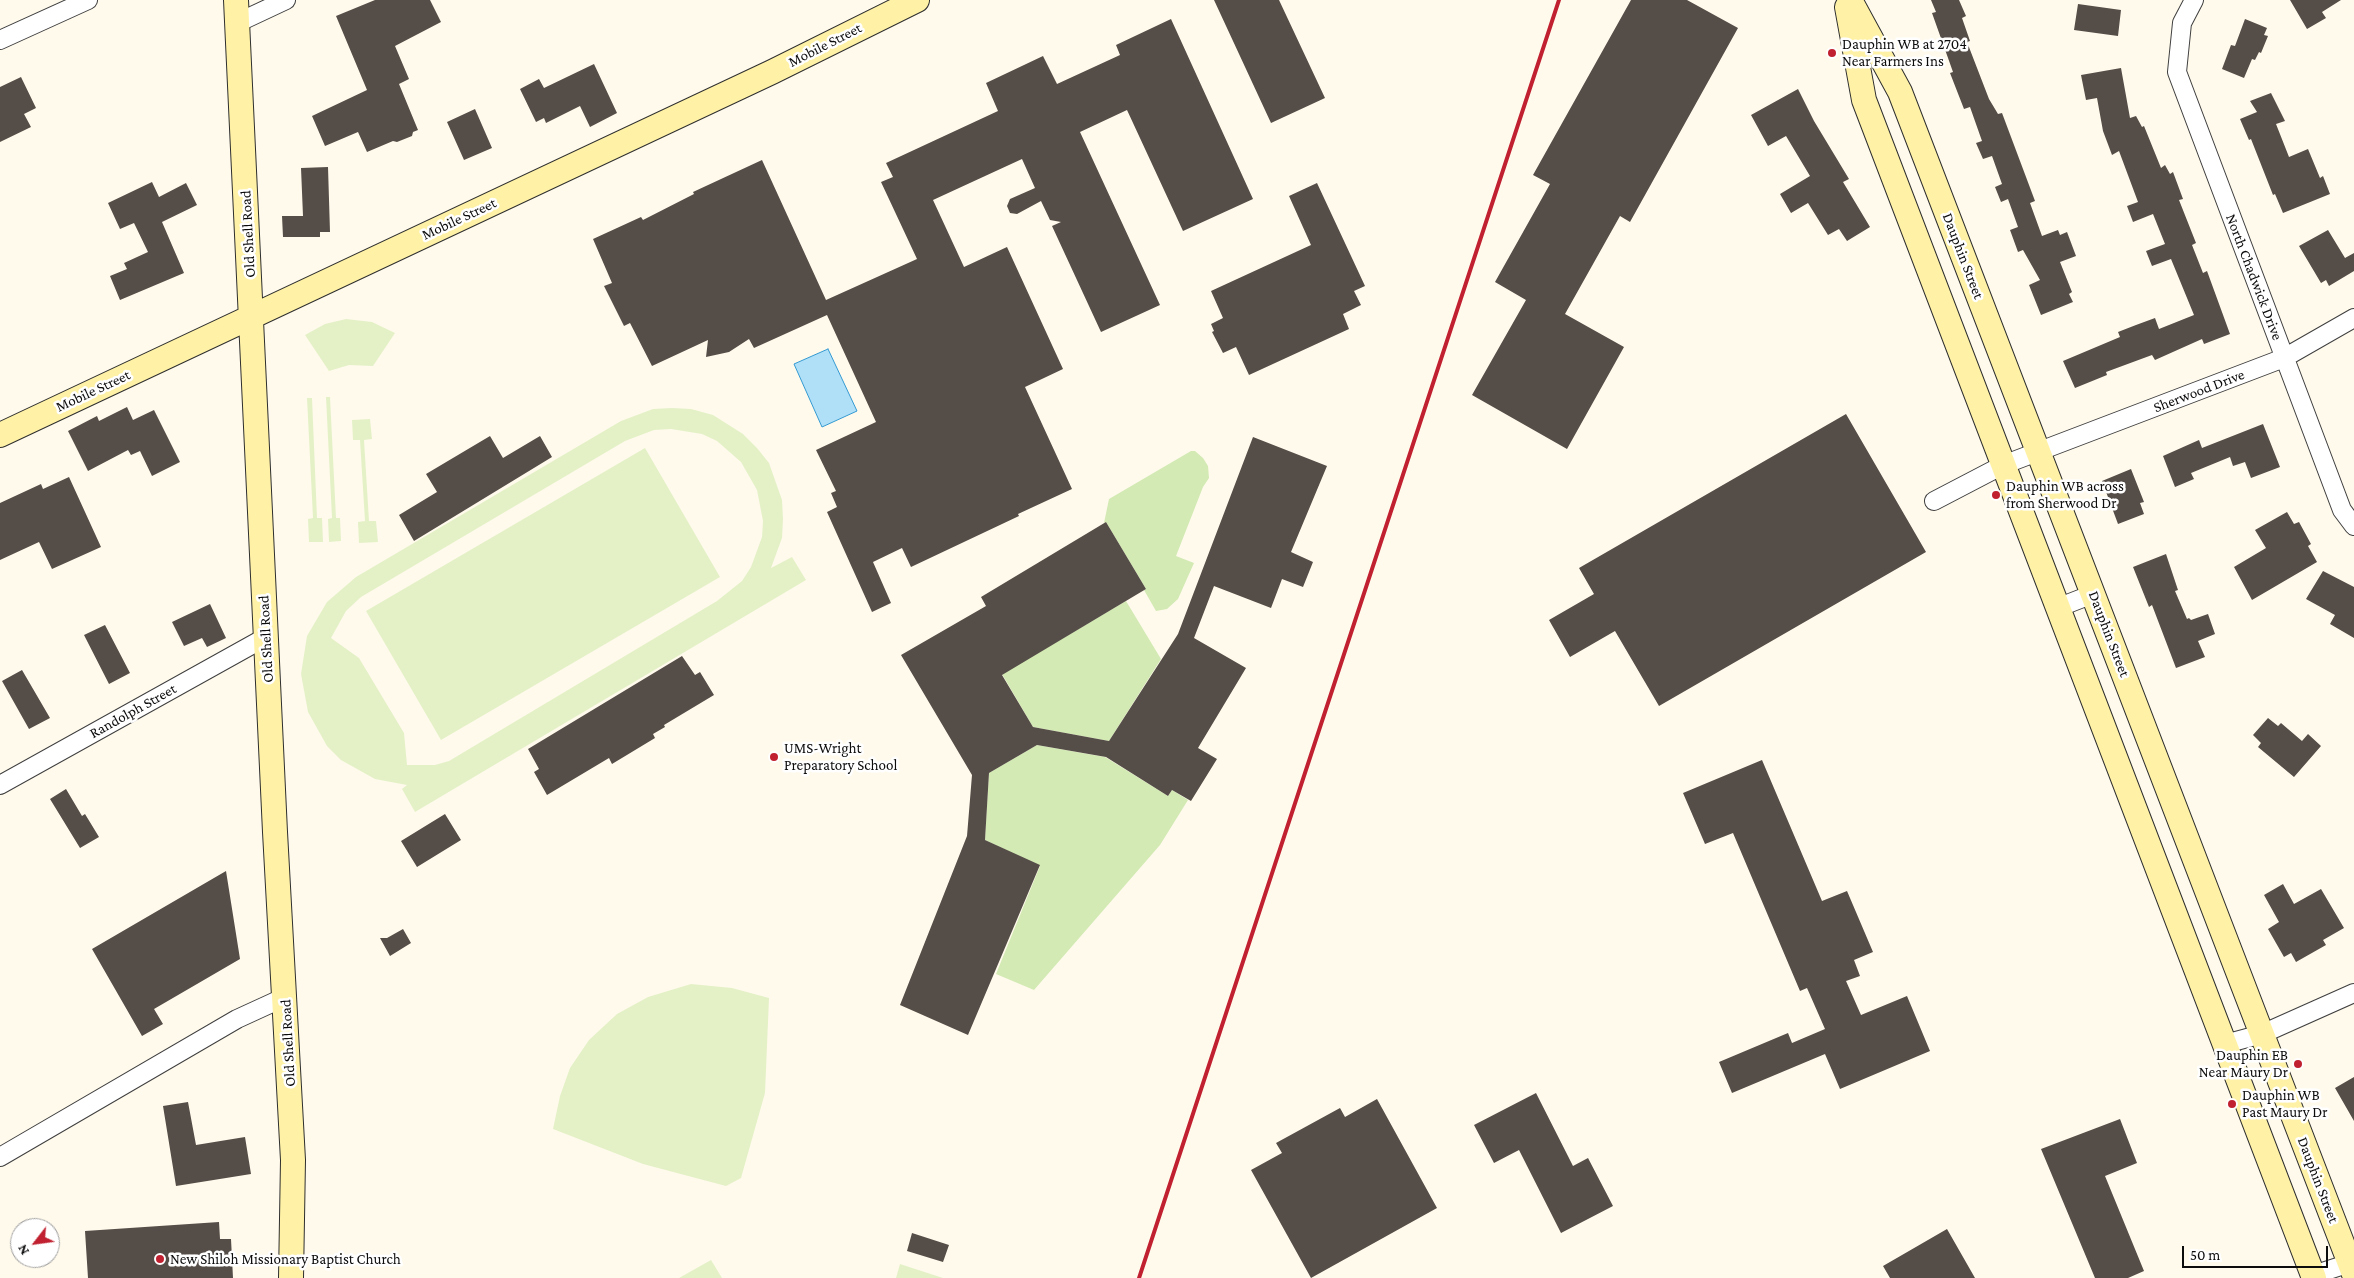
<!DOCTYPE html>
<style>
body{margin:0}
#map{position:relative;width:2354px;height:1278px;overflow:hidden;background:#fffaec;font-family:"Crimson Pro",serif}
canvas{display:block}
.north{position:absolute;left:10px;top:1218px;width:50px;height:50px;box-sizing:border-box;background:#fff;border:1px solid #9e9e9e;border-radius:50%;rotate:240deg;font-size:14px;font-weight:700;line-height:20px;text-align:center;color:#0c0c0c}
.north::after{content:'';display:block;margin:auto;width:18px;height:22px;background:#c0202f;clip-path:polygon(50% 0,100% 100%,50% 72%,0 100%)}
.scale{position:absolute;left:2182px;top:1246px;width:146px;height:22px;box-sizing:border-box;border:2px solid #0c0c0c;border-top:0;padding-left:6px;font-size:15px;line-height:18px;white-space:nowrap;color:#0c0c0c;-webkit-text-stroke:4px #fff;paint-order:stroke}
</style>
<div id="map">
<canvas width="2354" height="1278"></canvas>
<div class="north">N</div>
<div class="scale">50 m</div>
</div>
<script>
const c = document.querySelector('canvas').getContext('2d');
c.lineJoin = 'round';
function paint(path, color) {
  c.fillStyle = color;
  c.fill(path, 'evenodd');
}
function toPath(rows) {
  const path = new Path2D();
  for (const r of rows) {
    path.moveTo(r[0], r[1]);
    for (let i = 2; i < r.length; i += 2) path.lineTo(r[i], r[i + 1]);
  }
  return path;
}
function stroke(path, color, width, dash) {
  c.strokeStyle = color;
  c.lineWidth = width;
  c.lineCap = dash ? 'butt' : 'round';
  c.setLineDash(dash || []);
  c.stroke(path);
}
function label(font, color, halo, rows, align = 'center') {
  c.font = font + ' "Crimson Pro",serif';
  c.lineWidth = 5;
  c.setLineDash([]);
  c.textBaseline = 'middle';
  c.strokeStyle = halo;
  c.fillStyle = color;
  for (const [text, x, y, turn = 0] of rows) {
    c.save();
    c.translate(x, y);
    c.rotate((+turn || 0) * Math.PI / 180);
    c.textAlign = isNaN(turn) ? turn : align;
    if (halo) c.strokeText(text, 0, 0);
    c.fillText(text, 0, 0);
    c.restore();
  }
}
paint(toPath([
 [1191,451,1195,451,1203,458,1208,466,1209,478,1203,487,1176,556,1194,563,1178,599,1167,609,1156,611,1144,590,1146,589,1106,522,1104,523,1109,499],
 [1126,601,1161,659,1109,741,1033,727,1002,674],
 [1037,745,1105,757,1168,796,1172,790,1188,800,1160,845,1034,990,996,974,1040,866,985,840,989,773]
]), '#d3eab4');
paint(toPath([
 [346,319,372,322,395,333,373,366,349,365,329,371,305,335,325,324],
 [326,397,330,397,336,518,340,518,341,541,329,542,328,519,332,518],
 [307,398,312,398,317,518,322,518,323,542,309,542,308,519,313,518],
 [672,408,691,409,713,415,743,434,757,448,769,463,782,500,783,519,782,538,771,568,792,557,806,580,415,812,402,789,407,785,375,779,341,760,327,746,308,712,301,674,307,636,327,602,356,577,621,421,653,409],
 [671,429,702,434,717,441,741,462,757,490,763,521,762,537,751,567,742,581,717,601,449,761,435,765,407,765,404,733,359,658,331,638,346,611,361,597,625,441,654,430],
 [370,419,372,439,364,440,369,521,376,521,378,542,359,543,358,522,365,521,360,440,353,440,352,420],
 [645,448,720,577,441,740,366,611],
 [691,984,732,988,769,998,765,1093,741,1178,726,1186,643,1164,553,1129,560,1096,570,1068,589,1040,617,1014,648,997],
 [711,1260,722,1278,679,1278],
 [900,1264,943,1278,896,1278]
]), '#e4f1c7');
const water = toPath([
 [828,349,857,411,822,427,794,364,828,349]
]);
paint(water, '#afe0f8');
stroke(water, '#3499d1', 1);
paint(toPath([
 [375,0,430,0,441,22,395,46,409,79,399,84,418,130,413,132,412,136,397,142,393,141,367,152,358,132,325,146,312,116,367,90,336,16],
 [1214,0,1279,0,1325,98,1271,123],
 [1631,0,1687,0,1738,28,1630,222,1620,216,1565,314,1624,347,1567,449,1472,395,1526,300,1495,282,1550,184,1533,175],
 [1931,0,1959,0,1966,16,1962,18,1970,41,1967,42,1989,99,1998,114,2002,113,2035,201,2030,203,2042,236,2058,230,2060,235,2067,232,2076,256,2060,262,2072,292,2069,294,2073,302,2041,315,2029,285,2040,280,2023,250,2018,252,2010,230,2018,227,2008,199,2001,202,1995,187,2002,184,1992,156,1983,159,1976,143,1982,141,1970,107,1964,109,1950,73,1953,72,1932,13,1936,12],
 [2290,0,2341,0,2322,12,2326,18,2307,29],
 [2078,4,2121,10,2118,36,2074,30],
 [1171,19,1253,199,1183,231,1127,110,1080,132,1160,305,1101,332,1052,226,1061,222,1050,220,1041,201,1017,214,1010,213,1007,206,1010,199,1035,188,1022,159,933,200,964,267,1007,247,1063,369,1025,387,1072,489,1018,514,1019,516,911,567,902,548,873,562,891,603,872,612,827,512,837,507,831,493,836,491,816,450,876,422,827,315,754,348,749,339,729,352,706,357,708,340,652,366,630,323,624,326,604,286,612,283,593,239,641,217,643,220,694,194,693,192,762,160,826,300,917,259,881,182,893,177,886,163,998,111,986,83,1043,56,1057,84,1120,55,1116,45],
 [2245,19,2267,28,2264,35,2268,36,2261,53,2259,52,2255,60,2252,59,2244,78,2222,69,2231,45,2235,46],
 [594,64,617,113,590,127,580,106,546,123,544,118,536,122,520,89,539,79,544,88],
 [2121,68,2130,118,2136,116,2142,127,2144,126,2161,168,2165,165,2170,174,2173,172,2183,199,2179,200,2196,243,2192,245,2203,273,2207,271,2230,334,2204,344,2202,339,2155,360,2152,355,2106,372,2107,375,2075,388,2063,361,2120,337,2118,332,2136,325,2155,318,2159,329,2194,315,2171,259,2152,266,2146,251,2165,244,2153,214,2133,222,2127,206,2138,202,2119,151,2112,155,2103,131,2097,98,2086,100,2081,75],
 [21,77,36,108,24,114,31,127,0,142,0,87],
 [1798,89,1814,121,1849,179,1843,182,1870,227,1847,241,1839,229,1828,235,1808,203,1791,213,1780,194,1810,176,1786,136,1768,146,1751,115],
 [2271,93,2285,121,2276,124,2289,157,2308,149,2320,178,2323,176,2330,194,2283,213,2275,194,2273,195,2251,139,2249,140,2240,119,2257,112,2250,101],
 [475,109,492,148,464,160,447,122],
 [328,167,330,232,320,232,320,237,283,237,282,216,303,216,301,168],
 [152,182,159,197,186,183,197,205,162,222,184,273,120,300,110,276,127,269,124,263,148,252,134,223,120,229,108,203],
 [1317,183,1365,286,1354,291,1361,305,1343,314,1349,329,1249,375,1236,347,1223,353,1212,332,1214,331,1211,324,1223,318,1211,291,1311,245,1289,196],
 [2328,230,2345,258,2354,253,2354,271,2329,286,2326,280,2321,283,2299,246],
 [127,407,133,420,154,410,180,462,152,476,140,451,131,455,128,450,88,471,68,431,97,416,99,421],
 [1846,414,1926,552,1659,706,1615,631,1570,657,1549,620,1594,594,1579,568],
 [2263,424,2280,467,2251,478,2245,462,2233,466,2230,457,2191,473,2194,479,2175,487,2163,456,2199,440,2202,448],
 [490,436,503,458,540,436,552,457,414,541,399,515,437,492,426,474],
 [1253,437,1327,466,1291,552,1313,562,1303,587,1282,579,1271,608,1214,586,1194,638,1246,668,1198,748,1217,759,1191,801,1172,790,1168,796,1106,757,1037,745,989,773,985,840,1040,865,968,1035,900,1005,967,836,972,775,901,655,986,606,981,597,1106,522,1146,589,1002,675,1033,727,1109,741,1178,634],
 [2131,469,2144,502,2140,503,2144,514,2118,524,2102,481],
 [69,477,101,547,52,569,39,542,0,560,0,503,41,484,43,489],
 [2287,512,2294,524,2299,522,2311,544,2308,546,2317,562,2252,600,2234,567,2266,548,2255,530],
 [2166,554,2178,590,2175,591,2187,619,2189,618,2191,620,2208,614,2215,634,2198,641,2205,657,2176,668,2152,605,2149,607,2133,567],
 [2323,571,2354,587,2354,638,2330,624,2335,615,2306,599],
 [210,604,226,638,207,647,202,638,184,646,172,622],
 [105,625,130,673,109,684,84,635],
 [682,656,695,675,700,672,714,695,664,725,665,727,653,734,655,738,612,764,609,758,547,795,534,772,539,769,528,749],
 [22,670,50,718,29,729,2,681],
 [2268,718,2278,726,2281,723,2302,741,2308,734,2321,746,2294,777,2258,747,2261,743,2253,735],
 [1762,760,1822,901,1847,891,1873,952,1854,960,1860,976,1846,981,1861,1015,1907,996,1930,1051,1840,1089,1825,1054,1732,1093,1719,1062,1788,1033,1792,1043,1825,1029,1807,988,1800,991,1733,833,1705,844,1683,793],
 [66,789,82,816,85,814,99,837,80,848,50,799],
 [445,814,461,840,417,867,401,841],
 [226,871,240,959,154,1009,163,1024,142,1036,92,949],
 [2283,884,2294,904,2321,889,2344,928,2323,940,2326,945,2296,962,2291,953,2284,957,2268,929,2279,922,2264,895],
 [403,929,411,943,390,956,380,938,387,938],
 [2354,1077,2354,1121,2335,1088],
 [1536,1093,1573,1166,1588,1158,1613,1206,1561,1233,1519,1150,1494,1163,1474,1125],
 [1377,1099,1437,1208,1311,1278,1251,1170,1282,1153,1276,1143,1340,1108,1345,1117],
 [188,1102,196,1145,245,1137,251,1174,176,1186,163,1106],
 [2120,1119,2137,1163,2105,1176,2144,1271,2128,1278,2095,1278,2041,1149],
 [219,1222,220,1239,231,1239,233,1278,88,1278,85,1231],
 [1947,1229,1975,1278,1890,1278,1883,1266],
 [912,1233,949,1245,943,1262,907,1251]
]), '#554d48');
const street = toPath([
 [2194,0,2182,23,2177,72,2342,510,2354,526],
 [237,23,286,0],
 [0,40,88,0],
 [1934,501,2003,465,2284,358,2354,318],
 [2057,608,2093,594],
 [0,785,266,637],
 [2225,1044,2262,1034,2354,993],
 [0,1157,237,1019,285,997],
 [2313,1275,2350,1263]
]);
const secondary = toPath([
 [236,0,275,832,293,1160,291,1278],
 [1850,0,1900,92,2354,1274],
 [1847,7,1864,100,2314,1278],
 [0,435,772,72,917,0]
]);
stroke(street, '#3f3f3f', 20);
stroke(secondary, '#2e2e2e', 26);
stroke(street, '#fff', 18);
stroke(secondary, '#fff2a7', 24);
stroke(toPath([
 [1139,1278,1559,0]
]), '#c0202f', 4);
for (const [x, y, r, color] of [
 [1832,53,5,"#c0202f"],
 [1996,495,5,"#c0202f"],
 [774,757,5,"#c0202f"],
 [2298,1064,5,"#c0202f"],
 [2232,1104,5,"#c0202f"],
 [160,1259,5,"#c0202f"]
]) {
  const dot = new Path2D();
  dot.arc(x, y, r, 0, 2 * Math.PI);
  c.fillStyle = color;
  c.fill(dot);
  stroke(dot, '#fff', 2);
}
label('15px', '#0c0c0c', '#fff', [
 ["Dauphin WB at 2704",1842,44],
 ["Near Farmers Ins",1842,61],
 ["Dauphin WB across",2006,486],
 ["from Sherwood Dr",2006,503],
 ["UMS-Wright",784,748],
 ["Preparatory School",784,765],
 ["Dauphin EB",2288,1055,"right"],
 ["Near Maury Dr",2288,1072,"right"],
 ["Dauphin WB",2242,1095],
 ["Past Maury Dr",2242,1112],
 ["New Shiloh Missionary Baptist Church",170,1259]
], 'left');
label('15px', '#0c0c0c', '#fff', [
 ["Mobile Street",825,45,-27],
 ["Mobile Street",459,219,-25],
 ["Old Shell Road",248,234,-93],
 ["Dauphin Street",1963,256,69],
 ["North Chadwick Drive",2254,277,69],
 ["Mobile Street",93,391,-25],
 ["Sherwood Drive",2199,391,-21],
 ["Dauphin Street",2109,634,69],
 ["Old Shell Road",266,639,-93],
 ["Randolph Street",133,711,-29],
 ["Old Shell Road",288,1043,-93],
 ["Dauphin Street",2318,1180,69]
]);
</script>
